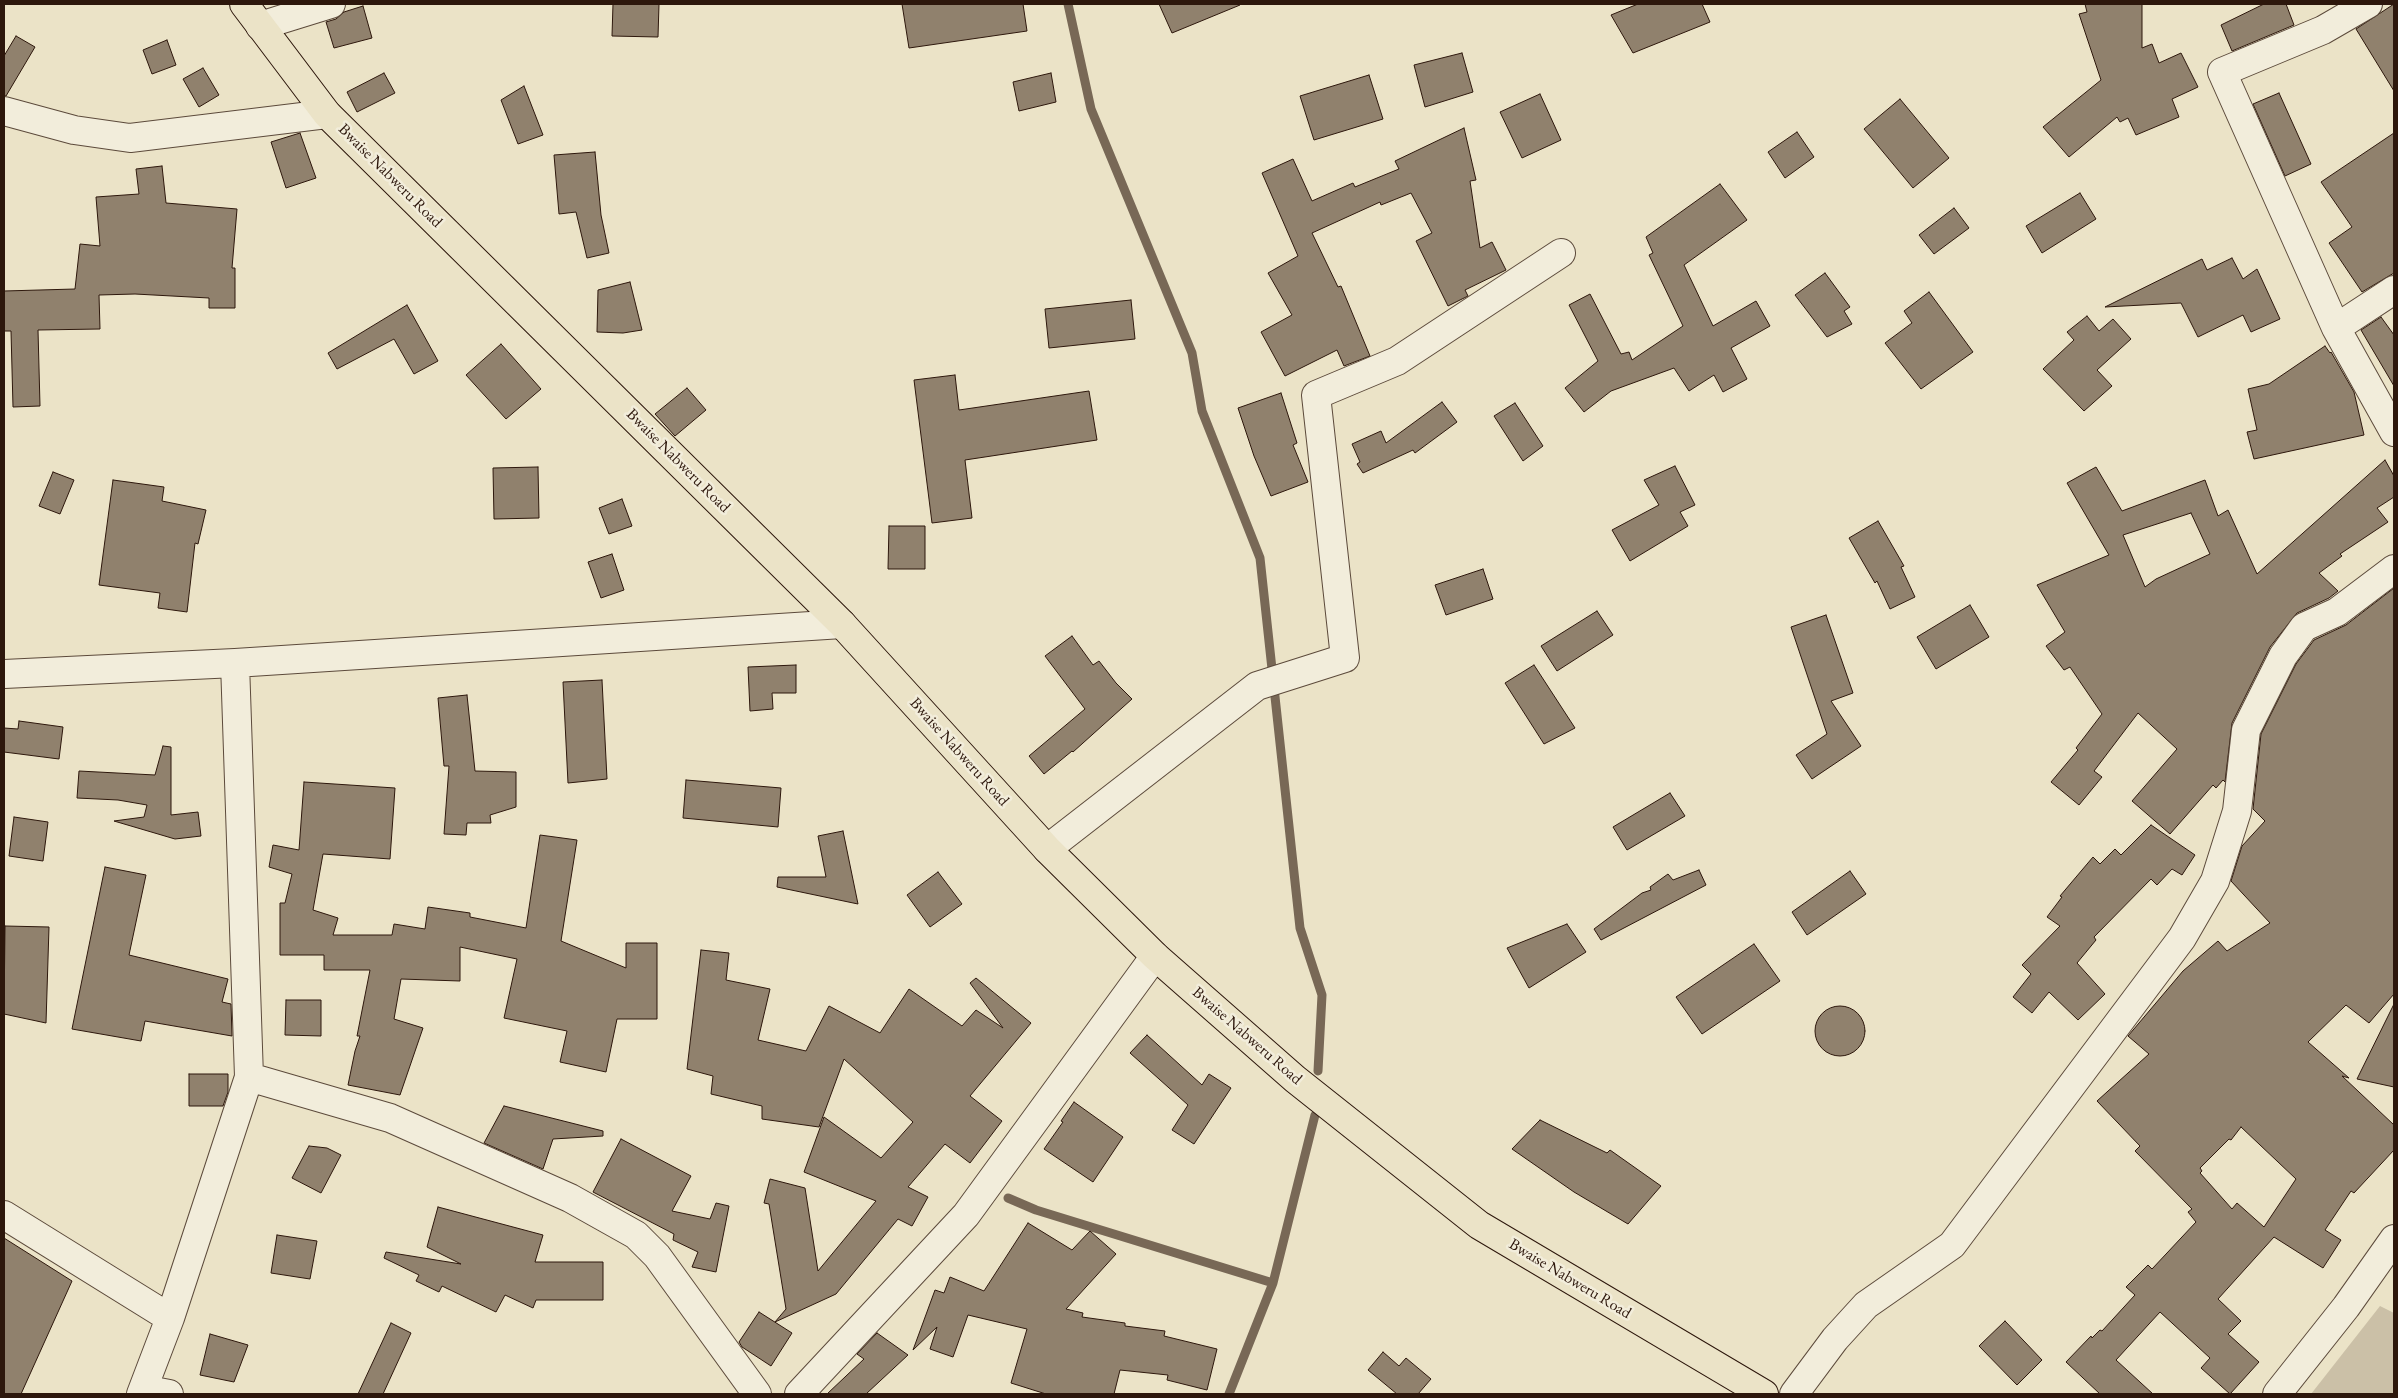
<!DOCTYPE html>
<style>
body{margin:0}
#map{position:relative;width:2398px;height:1398px;overflow:hidden;background:#ebe3c7;font-family:"EB Garamond",serif}
canvas{display:block}
.frame{position:absolute;inset:0;border:5px solid #2d170c;pointer-events:none}
</style>
<div id="map">
<canvas width="2398" height="1398"></canvas>
<div class="frame"></div>
</div>
<script>
const c = document.querySelector('canvas').getContext('2d');
c.lineJoin = 'round';
function paint(path, color) {
  c.fillStyle = color;
  c.fill(path, 'evenodd');
}
function toPath(rows) {
  const path = new Path2D();
  for (const r of rows) {
    if (r.length === 3) {
      path.moveTo(r[0] + r[2], r[1]);
      path.arc(r[0], r[1], r[2], 0, 2 * Math.PI);
      continue;
    }
    path.moveTo(r[0], r[1]);
    for (let i = 2; i < r.length; i += 2) path.lineTo(r[i], r[i + 1]);
  }
  return path;
}
function stroke(path, color, width, dash) {
  c.strokeStyle = color;
  c.lineWidth = width;
  c.lineCap = dash ? 'butt' : 'round';
  c.setLineDash(dash || []);
  c.stroke(path);
}
function label(font, color, halo, rows, align = 'center') {
  c.font = font + ' "EB Garamond",serif';
  c.lineWidth = 5;
  c.setLineDash([]);
  c.textBaseline = 'middle';
  c.strokeStyle = halo;
  c.fillStyle = color;
  for (const [text, x, y, turn = 0] of rows) {
    c.save();
    c.translate(x, y);
    c.rotate((+turn || 0) * Math.PI / 180);
    c.textAlign = isNaN(turn) ? turn : align;
    if (halo) c.strokeText(text, 0, 0);
    c.fillText(text, 0, 0);
    c.restore();
  }
}
paint(toPath([
 [2380,1306,2394,1313,2394,1394,2311,1394]
]), '#cbc0a7');
stroke(toPath([
 [1068,4,1091,109,1192,353,1202,411,1260,558,1300,928,1322,995,1318,1071],
 [1008,1198,1036,1210,1273,1283],
 [1229,1394,1273,1283,1315,1115]
]), '#786856', 9);
const building = toPath([
 [613,4,659,4,658,37,612,36,613,4],
 [902,4,1023,4,1027,31,909,48,902,4],
 [1159,4,1240,4,1240,5,1172,33,1159,4],
 [1638,4,1702,4,1710,22,1633,53,1611,15,1638,4],
 [2085,4,2142,4,2142,48,2152,44,2159,63,2181,53,2198,87,2172,99,2179,117,2136,135,2128,118,2120,122,2117,117,2069,157,2043,127,2101,80,2079,14,2087,12,2085,4],
 [2264,4,2286,4,2294,25,2232,51,2221,25,2264,4],
 [2394,4,2394,91,2356,29,2394,4],
 [363,6,372,38,334,48,326,22,336,19,344,12,363,6],
 [16,36,35,47,6,96,4,96,4,56,16,36],
 [167,40,176,65,152,74,143,50,167,40],
 [1462,53,1473,92,1425,107,1414,65,1462,53],
 [203,68,219,95,199,107,183,79,203,68],
 [384,73,395,93,357,112,347,92,384,73],
 [1051,73,1056,102,1019,111,1013,82,1051,73],
 [1369,75,1383,119,1314,140,1300,96,1369,75],
 [524,86,543,135,518,144,501,100,524,86],
 [2279,93,2311,164,2285,176,2253,104,2279,93],
 [1540,94,1561,140,1522,158,1500,112,1540,94],
 [1900,99,1949,158,1913,188,1864,129,1900,99],
 [1464,128,1476,180,1470,181,1480,248,1492,242,1506,270,1465,290,1468,296,1448,306,1416,241,1432,233,1411,193,1381,205,1380,202,1312,233,1338,287,1341,286,1370,356,1344,366,1337,350,1285,376,1261,332,1292,315,1268,273,1298,256,1262,173,1293,159,1312,201,1353,183,1355,187,1399,169,1395,161,1464,128],
 [1797,132,1814,157,1785,178,1768,152,1797,132],
 [300,133,316,178,286,188,271,142,300,133],
 [2394,133,2394,273,2362,292,2329,243,2352,227,2321,182,2394,133],
 [595,152,601,215,609,253,587,258,576,212,559,214,554,155,595,152],
 [162,166,166,203,237,209,232,268,235,268,235,308,209,308,209,298,135,294,99,295,100,329,38,330,40,406,13,407,11,331,4,331,4,291,75,289,80,244,100,246,96,197,139,194,136,169,162,166],
 [1720,184,1747,220,1684,265,1713,326,1756,301,1770,326,1731,348,1747,379,1723,392,1714,375,1689,391,1674,368,1611,391,1584,412,1565,388,1598,361,1569,305,1590,294,1621,354,1629,352,1632,360,1683,326,1649,255,1653,253,1646,237,1720,184],
 [2080,193,2096,219,2042,253,2026,226,2080,193],
 [1954,208,1969,228,1934,254,1919,235,1954,208],
 [2232,258,2243,279,2257,269,2280,319,2251,332,2243,315,2198,337,2181,303,2105,307,2202,259,2207,270,2232,258],
 [1825,273,1850,307,1844,311,1852,324,1827,337,1795,295,1825,273],
 [630,282,642,330,623,333,597,332,598,290,630,282],
 [1929,292,1973,352,1921,389,1885,343,1912,323,1904,311,1929,292],
 [1131,300,1135,339,1049,348,1045,309,1131,300],
 [407,305,438,361,414,374,394,339,337,369,328,353,407,305],
 [2087,316,2099,331,2113,319,2131,339,2097,370,2112,386,2084,411,2043,369,2074,340,2067,332,2087,316],
 [2381,317,2394,335,2394,386,2361,330,2381,317],
 [501,344,541,389,506,419,466,375,501,344],
 [2325,346,2330,353,2331,352,2354,392,2364,435,2254,459,2247,432,2257,430,2248,389,2269,384,2325,346],
 [955,375,959,410,1089,391,1097,440,965,460,972,518,932,523,914,380,955,375],
 [687,388,706,410,675,436,655,414,687,388],
 [1281,393,1297,443,1293,445,1308,482,1271,496,1254,456,1238,408,1281,393],
 [1442,402,1457,422,1415,453,1413,450,1363,473,1357,464,1360,462,1352,444,1381,431,1386,443,1442,402],
 [1515,403,1543,446,1523,461,1494,416,1515,403],
 [2385,460,2394,476,2394,497,2377,508,2388,522,2340,554,2342,556,2319,573,2338,591,2329,598,2297,613,2270,647,2232,723,2225,782,2223,780,2216,788,2213,785,2170,834,2132,801,2177,749,2138,713,2094,771,2102,777,2079,805,2051,782,2078,750,2076,748,2102,714,2070,667,2064,670,2046,646,2065,632,2037,585,2109,555,2067,483,2096,467,2122,511,2205,480,2218,516,2228,510,2257,574,2385,460],
 [2191,513,2210,554,2156,579,2145,587,2123,535,2191,513],
 [1675,466,1695,505,1680,512,1688,526,1630,561,1612,530,1659,505,1644,480,1675,466],
 [538,467,539,518,494,519,493,468,538,467],
 [53,472,74,480,60,514,39,506,53,472],
 [113,480,164,487,162,501,206,510,198,544,195,543,187,612,158,608,160,593,99,585,113,480],
 [622,499,632,526,609,534,599,508,622,499],
 [1878,521,1904,566,1901,567,1915,597,1890,609,1877,581,1875,583,1849,538,1878,521],
 [889,526,925,526,925,569,888,569,889,526],
 [612,554,624,590,601,598,588,562,612,554],
 [1483,569,1493,599,1446,615,1435,585,1483,569],
 [2394,588,2394,994,2369,1023,2346,1005,2308,1042,2349,1078,2342,1076,2394,1125,2394,1150,2354,1193,2351,1191,2325,1230,2341,1240,2323,1268,2274,1237,2218,1299,2241,1321,2228,1334,2259,1362,2230,1394,2201,1368,2210,1358,2160,1312,2116,1360,2153,1394,2100,1394,2066,1362,2091,1336,2092,1338,2100,1330,2102,1331,2135,1295,2126,1287,2148,1265,2152,1269,2196,1222,2188,1212,2192,1209,2135,1151,2140,1146,2097,1101,2149,1054,2128,1036,2183,971,2218,941,2227,951,2270,923,2231,881,2242,846,2265,821,2253,809,2261,734,2296,664,2314,640,2346,625,2394,588],
 [2241,1127,2296,1179,2264,1227,2237,1203,2232,1209,2200,1173,2202,1171,2200,1168,2229,1139,2231,1140,2241,1127],
 [1970,605,1989,637,1936,669,1917,637,1970,605],
 [1597,611,1613,635,1557,671,1541,646,1597,611],
 [1826,615,1853,693,1831,701,1861,746,1812,779,1796,755,1827,734,1791,627,1826,615],
 [1072,636,1093,665,1099,661,1116,683,1132,699,1073,752,1072,751,1044,774,1029,756,1085,709,1045,656,1072,636],
 [796,665,796,693,772,693,773,709,750,711,748,667,796,665],
 [1534,665,1575,728,1544,744,1505,683,1534,665],
 [602,680,607,779,568,783,563,682,602,680],
 [467,695,475,771,516,772,516,807,490,815,491,823,467,823,466,835,444,834,449,766,444,766,438,698,467,695],
 [19,721,63,727,59,759,4,752,4,728,18,729,19,721],
 [163,746,171,747,171,815,198,812,201,836,175,839,114,821,144,817,147,805,118,800,77,798,79,771,155,775,163,746],
 [686,780,781,788,778,827,683,818,686,780],
 [304,782,395,788,390,859,323,854,313,910,338,918,333,935,392,935,394,924,425,929,428,907,470,913,470,917,526,928,540,835,577,840,561,941,626,968,626,943,657,943,657,1019,617,1019,606,1072,560,1062,567,1031,504,1018,517,959,460,947,460,981,401,979,394,1019,423,1028,400,1095,348,1085,355,1051,360,1036,357,1036,370,970,324,970,324,955,280,955,280,903,285,903,292,874,269,867,273,845,299,850,304,782],
 [1670,793,1685,816,1627,850,1613,827,1670,793],
 [14,817,48,822,43,861,9,856,14,817],
 [2151,825,2195,855,2182,875,2172,869,2157,885,2151,879,2094,937,2096,940,2077,963,2105,994,2078,1020,2049,992,2032,1013,2013,997,2031,974,2022,965,2060,926,2047,917,2062,897,2060,896,2093,857,2100,864,2115,849,2121,855,2151,825],
 [843,831,858,904,777,887,778,877,826,877,818,836,843,831],
 [105,867,146,875,129,955,228,979,222,1002,231,1004,232,1036,145,1021,141,1041,72,1029,105,867],
 [1699,870,1706,885,1601,940,1594,929,1642,893,1651,890,1650,887,1668,874,1673,880,1699,870],
 [1850,871,1866,894,1807,935,1792,912,1850,871],
 [938,872,962,904,930,927,907,895,938,872],
 [1567,924,1586,952,1529,988,1507,948,1567,924],
 [5,926,49,927,46,1023,4,1014,5,926],
 [1754,944,1780,981,1702,1034,1676,997,1754,944],
 [701,950,729,953,726,980,770,989,758,1040,806,1051,829,1006,880,1033,909,989,962,1026,976,1010,1003,1028,970,983,976,978,1031,1023,970,1096,1002,1121,970,1163,945,1144,908,1187,928,1197,912,1226,898,1219,836,1294,775,1322,786,1309,769,1204,764,1203,770,1179,805,1188,818,1271,876,1201,804,1172,824,1117,881,1158,913,1122,844,1059,819,1127,762,1119,762,1106,711,1094,713,1076,687,1069,701,950],
 [286,1000,321,1000,321,1036,285,1035,286,1000],
 [2394,1004,2394,1087,2357,1079,2394,1004],
 [1840,1031,25],
 [1147,1035,1202,1085,1209,1074,1231,1088,1194,1144,1172,1130,1188,1105,1130,1053,1147,1035],
 [189,1074,228,1074,228,1092,223,1106,189,1106,189,1074],
 [1074,1102,1123,1137,1093,1182,1044,1149,1063,1122,1061,1121,1074,1102],
 [504,1106,603,1131,603,1136,553,1139,543,1169,484,1143,504,1106],
 [1540,1120,1607,1153,1610,1150,1661,1186,1628,1224,1574,1192,1512,1149,1540,1120],
 [621,1139,691,1176,672,1211,710,1219,716,1203,729,1206,716,1272,692,1267,698,1252,673,1240,674,1234,593,1192,621,1139],
 [309,1146,327,1148,341,1155,321,1193,292,1178,309,1146],
 [438,1207,543,1235,535,1262,603,1262,603,1300,536,1300,533,1308,505,1295,496,1312,442,1286,439,1292,416,1281,419,1275,384,1258,386,1252,461,1264,427,1247,438,1207],
 [1028,1223,1072,1250,1090,1231,1116,1254,1066,1309,1083,1313,1082,1317,1125,1323,1125,1326,1165,1331,1164,1336,1217,1349,1207,1390,1167,1380,1168,1375,1120,1370,1114,1394,1046,1394,1011,1383,1027,1329,968,1315,953,1357,930,1349,937,1327,913,1350,935,1290,944,1293,950,1277,984,1291,1028,1223],
 [277,1235,317,1241,310,1279,271,1273,277,1235],
 [4,1238,72,1281,21,1394,4,1394,4,1238],
 [759,1312,792,1333,771,1366,742,1347,739,1342,759,1312],
 [2005,1321,2042,1360,2017,1385,1979,1346,2005,1321],
 [391,1323,411,1333,383,1394,358,1394,391,1323],
 [877,1333,908,1355,866,1394,827,1394,864,1359,857,1354,877,1333],
 [210,1334,248,1345,234,1382,200,1375,210,1334],
 [1383,1352,1399,1366,1406,1358,1431,1379,1418,1394,1397,1394,1368,1370,1383,1352]
]);
paint(building, '#90816d');
stroke(building, '#2d170c', 1);
const minor = toPath([
 [2368,4,2323,30,2222,72,2336,328,2394,432],
 [260,26,331,4],
 [4,111,74,130,130,138,327,114],
 [2336,328,2394,290],
 [235,663,249,1077],
 [4,674,235,663,842,624],
 [1047,849,1257,686,1345,658,1316,395,1397,361,1561,253],
 [4,1215,170,1318],
 [143,1389,169,1394],
 [141,1394,170,1318,249,1077,390,1118,570,1198,636,1235,657,1256,757,1394],
 [799,1394,966,1215,1155,956],
 [1794,1394,1835,1339,1866,1305,1952,1245,2182,938,2215,881,2237,811,2246,730,2283,656,2304,627,2337,612,2394,569],
 [2277,1394,2346,1307,2394,1239]
]);
const major = toPath([
 [244,4,327,114,842,624,1047,849,1155,956,1295,1079,1479,1225,1764,1394]
]);
stroke(minor, '#5c4a3b', 30);
stroke(major, '#2d170c', 30);
stroke(minor, '#f2eddb', 28);
stroke(major, '#ebe3c7', 28);
label('16px', '#2d170c', '#f2eddb', [
 ["Bwaise Nabweru Road",390,176,45],
 ["Bwaise Nabweru Road",678,461,45],
 ["Bwaise Nabweru Road",959,752,48],
 ["Bwaise Nabweru Road",1247,1036,41],
 ["Bwaise Nabweru Road",1570,1279,31]
]);
</script>
